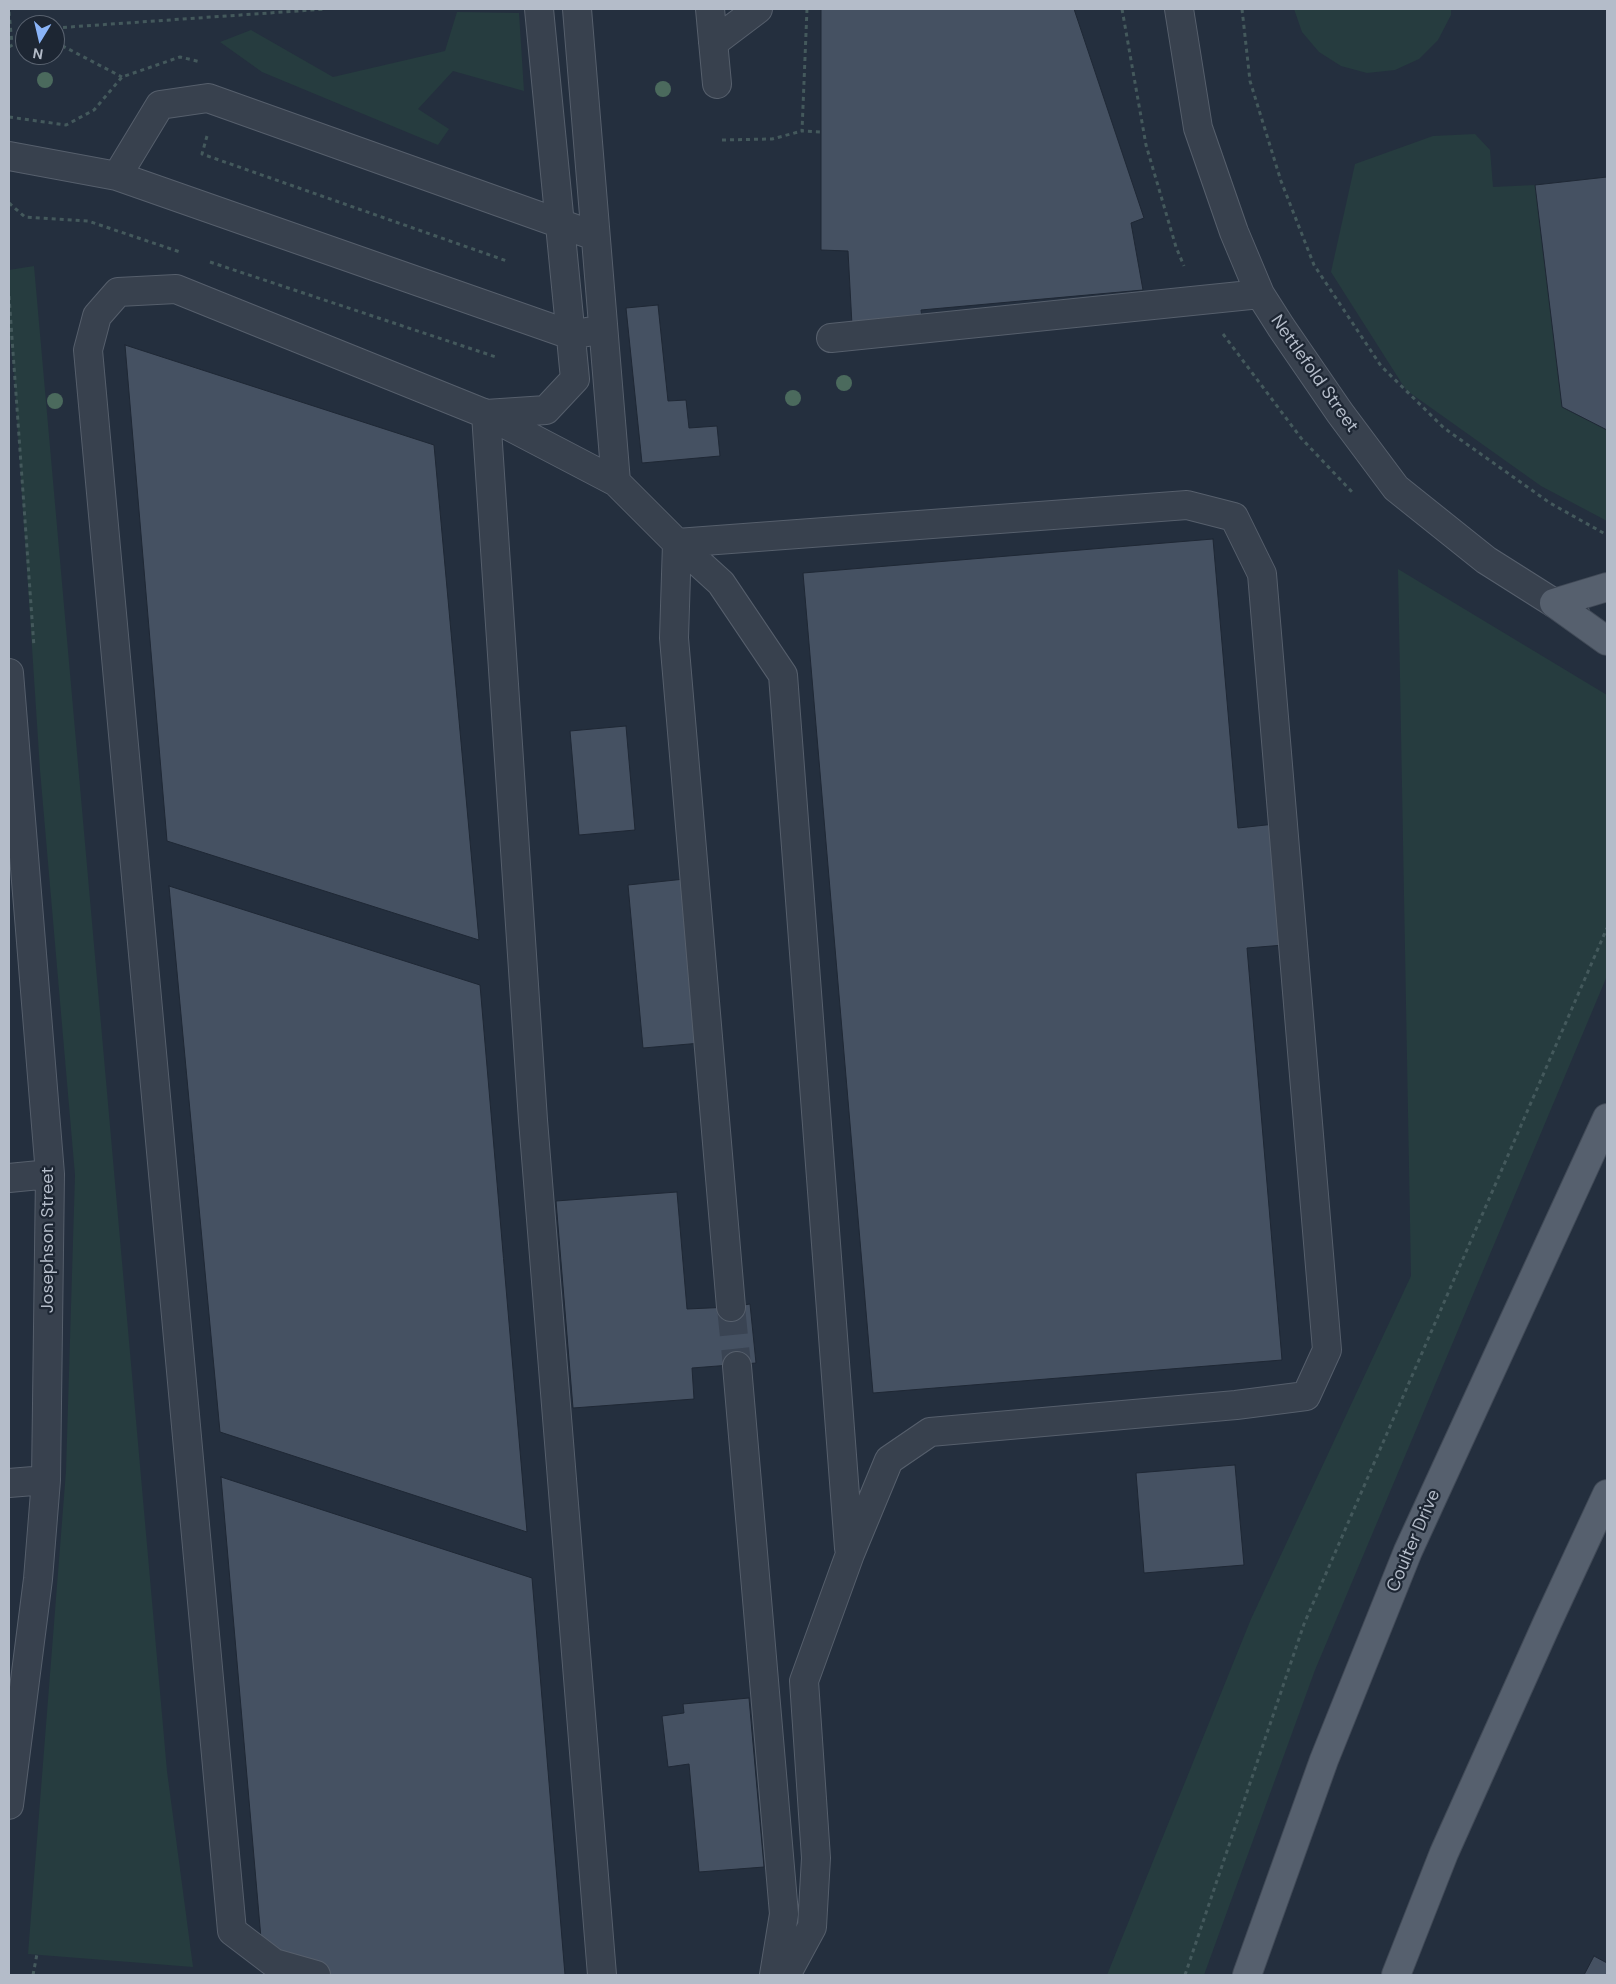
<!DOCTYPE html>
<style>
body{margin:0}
#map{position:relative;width:1616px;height:1984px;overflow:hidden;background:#242f3e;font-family:"DM Sans",sans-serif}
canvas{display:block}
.frame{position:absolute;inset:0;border:10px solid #b4bcc9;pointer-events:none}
.north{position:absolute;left:15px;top:15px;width:50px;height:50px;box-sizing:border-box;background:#1d2633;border:1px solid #59626f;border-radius:50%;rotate:189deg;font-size:14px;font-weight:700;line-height:20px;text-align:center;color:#b4bcc9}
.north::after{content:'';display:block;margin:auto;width:18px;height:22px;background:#8ab4f8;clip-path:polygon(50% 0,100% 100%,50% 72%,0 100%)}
</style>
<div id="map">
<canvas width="1616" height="1984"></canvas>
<div class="frame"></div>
<div class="north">N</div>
</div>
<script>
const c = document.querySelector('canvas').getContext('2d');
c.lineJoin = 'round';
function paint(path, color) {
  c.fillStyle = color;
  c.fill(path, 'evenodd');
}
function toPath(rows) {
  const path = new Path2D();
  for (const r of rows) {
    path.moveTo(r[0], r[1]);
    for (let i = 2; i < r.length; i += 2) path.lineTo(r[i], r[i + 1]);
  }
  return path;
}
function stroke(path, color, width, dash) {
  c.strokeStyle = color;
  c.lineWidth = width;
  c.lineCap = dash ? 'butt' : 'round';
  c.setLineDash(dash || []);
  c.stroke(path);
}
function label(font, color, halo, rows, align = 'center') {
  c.font = font + ' "DM Sans",sans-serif';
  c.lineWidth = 4.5;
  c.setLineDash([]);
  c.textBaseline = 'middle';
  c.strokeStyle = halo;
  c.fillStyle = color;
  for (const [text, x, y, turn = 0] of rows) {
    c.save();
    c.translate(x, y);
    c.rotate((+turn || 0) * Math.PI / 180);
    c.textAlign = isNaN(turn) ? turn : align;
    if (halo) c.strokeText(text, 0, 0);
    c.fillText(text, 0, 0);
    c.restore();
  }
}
paint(toPath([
 [1294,9,1451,9,1451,15,1438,40,1419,59,1395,70,1367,73,1341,66,1319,52,1302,32],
 [457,12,519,13,524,91,453,71,418,109,449,129,438,145,262,72,220,42,251,30,333,77,445,51],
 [1475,134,1490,150,1493,187,1535,185,1562,407,1607,430,1607,521,1541,486,1406,390,1331,272,1355,164,1433,136],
 [34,266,167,1771,193,1967,28,1954,66,1471,75,1175,40,770,14,371,9,330,9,270],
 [1398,569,1607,695,1607,976,1315,1670,1204,1975,1107,1975,1251,1619,1411,1276]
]), '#263c3f');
const building = toPath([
 [821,9,1074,9,1144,218,1131,223,1143,290,921,310,922,318,852,325,848,251,821,250,821,9],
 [1607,177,1607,430,1562,407,1535,185,1607,177],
 [658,305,668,401,686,400,689,428,717,426,720,456,642,463,626,308,658,305],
 [125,345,434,445,479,940,167,841,125,345],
 [1213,539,1238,828,1275,824,1284,945,1247,948,1282,1360,873,1393,803,573,1213,539],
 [626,726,635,830,579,835,570,731,626,726],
 [685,879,701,1043,643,1048,628,885,685,879],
 [169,886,480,985,527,1532,220,1432,169,886],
 [677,1192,687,1309,731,1307,750,1304,756,1363,692,1368,694,1399,573,1408,556,1201,677,1192],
 [1235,1465,1244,1565,1144,1573,1136,1473,1235,1465],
 [221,1477,532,1578,565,1975,271,1975,264,1973,221,1477],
 [749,1698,764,1867,699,1872,689,1764,668,1767,662,1716,684,1713,683,1704,749,1698],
 [1594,1956,1607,1963,1607,1975,1584,1975,1594,1956]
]);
paint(building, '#455162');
stroke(building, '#1f2835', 1);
stroke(toPath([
 [731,1307,737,1366]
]), '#3a4453', 28, [28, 14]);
const minor = toPath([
 [577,9,616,482],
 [710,9,717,84],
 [1179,9,1198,128,1234,232,1260,294,1281,327,1340,413,1396,488,1486,560,1554,603,1575,613],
 [713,43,758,9],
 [9,156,117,176,571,335,603,329],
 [117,176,160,105,208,98,595,236],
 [831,338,1260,294],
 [486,414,533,1120,602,1975],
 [486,414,546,410,575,379,539,9],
 [677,543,1187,505,1234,517,1262,574,1327,1350,1306,1396,1236,1405,930,1432,889,1460,850,1554,804,1681,816,1858,812,1927,786,1975],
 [677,543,721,583,783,675,849,1548],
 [9,673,50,1174,46,1480,38,1579,9,1805],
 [9,1178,50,1174],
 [737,1366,784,1914,774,1975],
 [9,1483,46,1480],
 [316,1975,274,1963,232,1931,88,350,97,316,118,292,176,289,486,414,616,482,677,543,674,638,731,1307]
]);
const major = toPath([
 [1554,603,1607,641],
 [1554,603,1607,587],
 [1247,1975,1324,1760,1408,1551,1607,1118],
 [1396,1975,1444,1853,1548,1621,1607,1494]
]);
stroke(minor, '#565f6c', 30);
stroke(major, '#414a57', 30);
stroke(toPath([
 [807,9,802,131,821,132],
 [1122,9,1146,145,1176,247,1184,266],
 [1242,9,1250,81,1281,181,1314,265,1381,366,1444,428,1550,503,1607,535],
 [9,12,12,44],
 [55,28,326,9],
 [55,42,122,77],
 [9,47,25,38],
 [9,117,66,125,94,110,122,77,180,57,201,62],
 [207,136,202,154,507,261],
 [722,140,772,139,802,131],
 [9,203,25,217,88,221,180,252],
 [210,262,496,357],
 [9,296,34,647],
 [1223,334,1301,438,1353,493],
 [33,1975,37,1954],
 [1185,1975,1304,1624,1607,928]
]), '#44595c', 3, [4, 4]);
stroke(minor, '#38414e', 28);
stroke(major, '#56606e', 28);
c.fillStyle = '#4b6a5d';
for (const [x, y] of [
 [45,80],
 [663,89],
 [844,383],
 [793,398],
 [55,401]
]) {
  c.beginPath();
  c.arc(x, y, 8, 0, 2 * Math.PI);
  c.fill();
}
label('18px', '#b4bcc9', '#1d2633', [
 ["Nettlefold Street",1314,374,55],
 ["Josephson Street",48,1240,-90],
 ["Coulter Drive",1414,1541,-67]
]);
</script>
